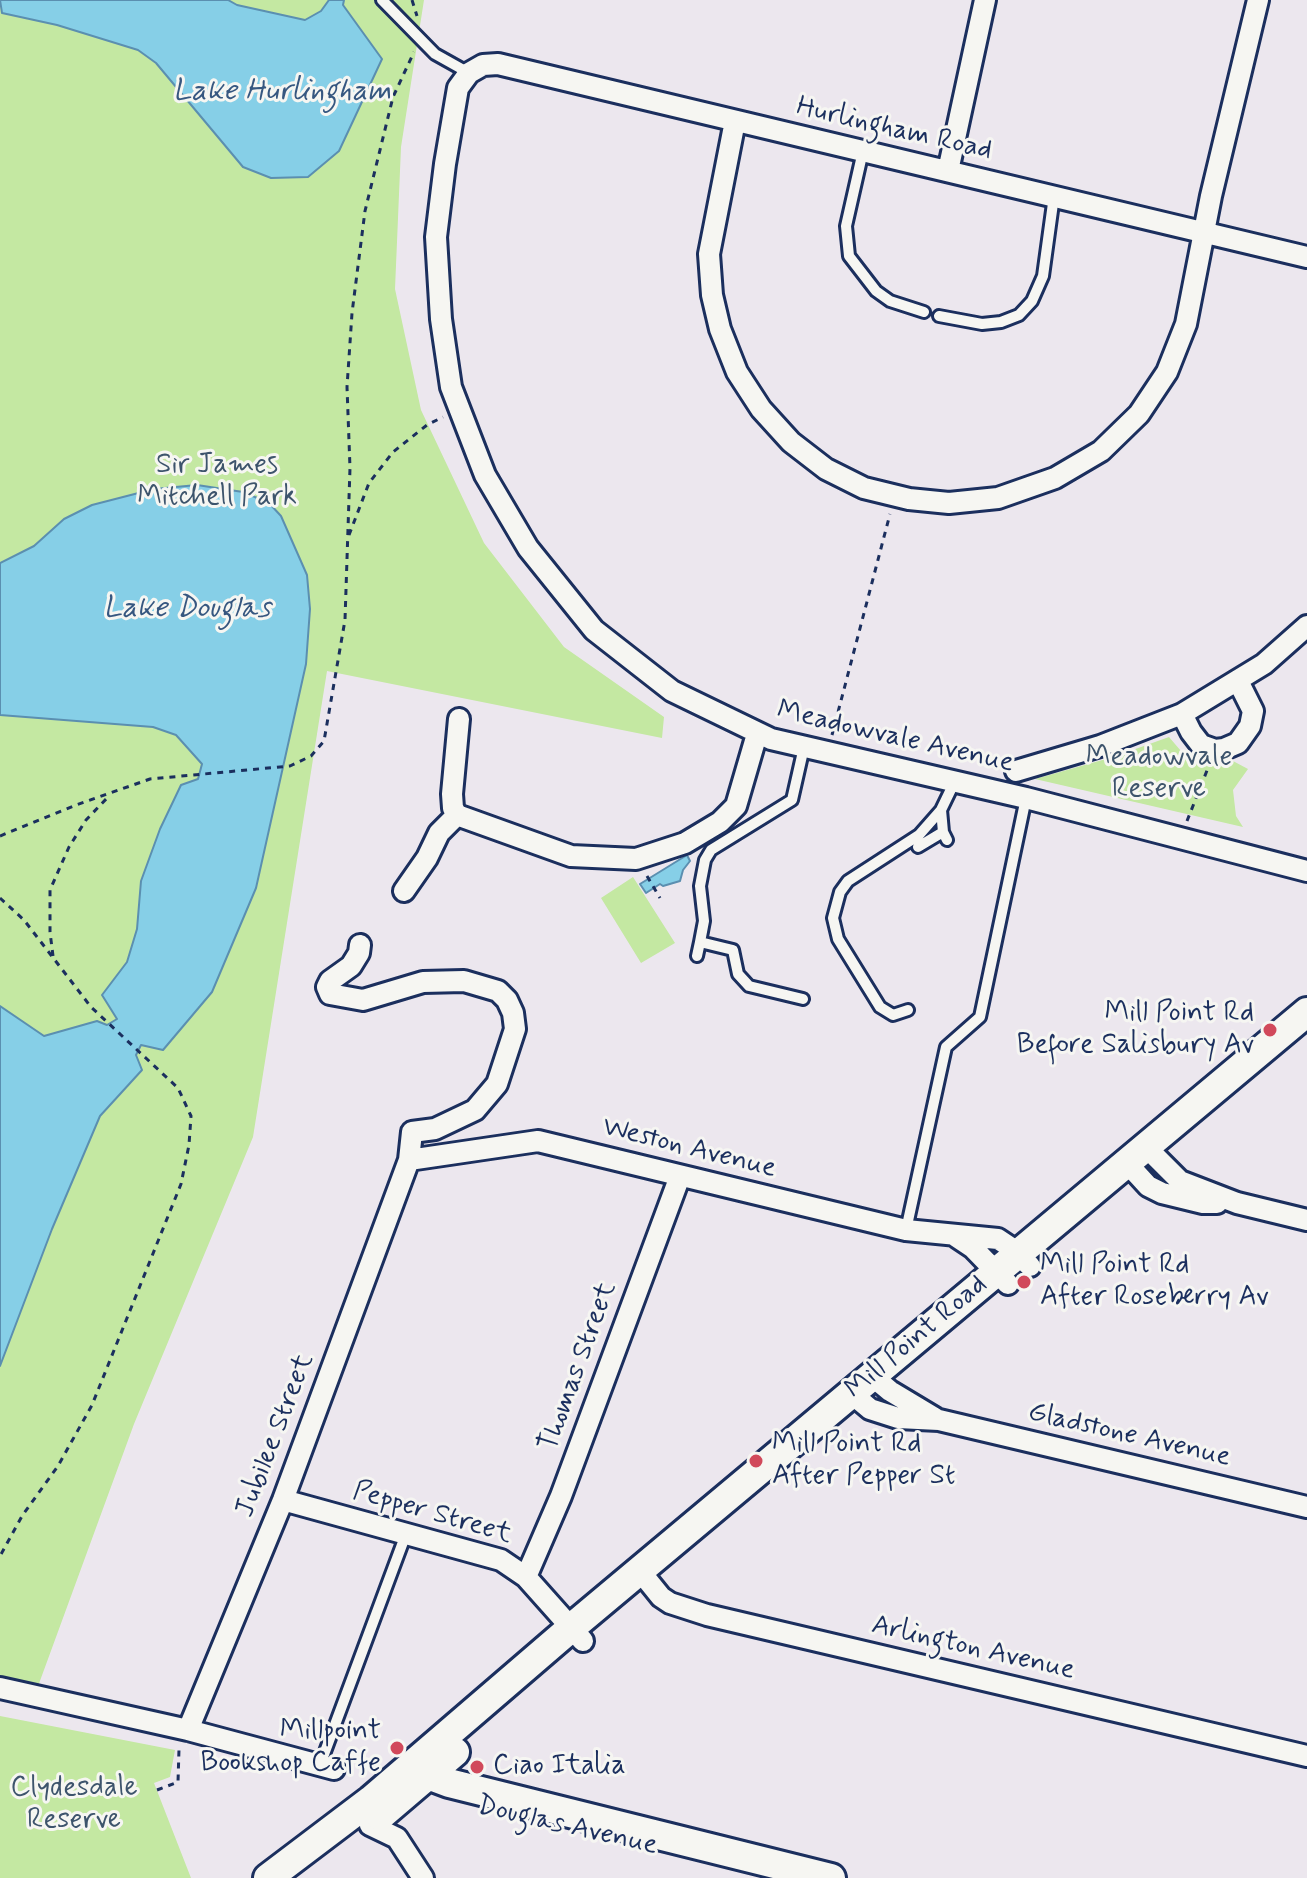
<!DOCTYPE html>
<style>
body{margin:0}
canvas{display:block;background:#ece7ee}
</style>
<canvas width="1307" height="1878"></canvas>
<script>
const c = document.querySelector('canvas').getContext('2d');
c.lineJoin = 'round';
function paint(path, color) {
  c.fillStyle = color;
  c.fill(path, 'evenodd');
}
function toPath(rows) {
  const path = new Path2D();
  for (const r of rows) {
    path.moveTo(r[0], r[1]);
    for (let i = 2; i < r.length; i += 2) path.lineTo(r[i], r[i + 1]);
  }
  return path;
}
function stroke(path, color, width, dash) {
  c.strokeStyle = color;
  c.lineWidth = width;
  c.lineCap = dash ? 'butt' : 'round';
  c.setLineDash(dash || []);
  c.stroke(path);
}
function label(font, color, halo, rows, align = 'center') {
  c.font = font + ' Mynerve,sans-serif';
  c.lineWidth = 6;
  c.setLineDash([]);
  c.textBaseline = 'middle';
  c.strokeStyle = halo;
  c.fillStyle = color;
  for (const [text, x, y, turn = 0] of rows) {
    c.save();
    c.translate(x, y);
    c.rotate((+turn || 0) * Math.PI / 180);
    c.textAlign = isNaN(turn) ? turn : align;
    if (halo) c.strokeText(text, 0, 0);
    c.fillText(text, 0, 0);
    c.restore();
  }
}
paint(toPath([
 [0,0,424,0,401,147,395,289,421,410,484,543,564,647,664,717,662,738,327,671,253,1137,134,1424,37,1689,0,1681],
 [1169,737,1181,751,1201,763,1215,764,1233,761,1248,769,1233,790,1236,816,1243,827,1035,779,1113,757],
 [633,877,675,943,641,963,601,898],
 [0,1716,175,1750,170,1777,154,1783,191,1878,0,1878]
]), '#c4e8a2');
const water = toPath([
 [0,0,228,0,237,5,305,20,321,11,329,0,344,0,343,5,382,59,339,151,308,177,271,178,243,167,156,63,138,50,57,25,2,13,0,0],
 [197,485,243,492,269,503,281,516,307,575,310,609,306,664,256,888,212,992,163,1050,141,1045,136,1055,142,1070,100,1116,52,1229,0,1366,0,1006,44,1036,97,1021,107,1025,117,1019,102,995,127,962,137,929,141,881,160,829,181,785,198,779,202,764,176,735,153,727,0,715,0,563,34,546,64,519,92,505,154,489,197,485],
 [687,855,690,861,683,870,680,881,663,886,660,884,646,893,640,884,687,855]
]);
paint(water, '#86cfe7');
stroke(water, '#5b8fb0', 2);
const service = toPath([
 [382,0,435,54,469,73],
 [863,151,846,226,849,256,876,291,890,301,924,312],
 [939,316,982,324,1001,322,1019,315,1032,301,1043,276,1054,196],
 [947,840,943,832,941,810,955,781],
 [918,847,943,832],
 [697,956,700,942],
 [803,999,749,986,738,974,733,950,700,942,704,921,700,886,705,860,711,850,792,800,804,747],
 [908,1010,893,1015,880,1007,838,939,833,918,840,892,848,881,919,835,941,810],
 [906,1230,946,1047,980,1017,1026,798],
 [320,1765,406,1534]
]);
const minor = toPath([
 [735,121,709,254,712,295,720,329,737,372,761,409,791,442,826,469,864,488,909,499,949,503,998,498,1055,478,1101,451,1139,414,1167,372,1186,324,1211,196,1258,0],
 [948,171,985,0],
 [1307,257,498,64,483,65,469,73,458,88,445,164,436,237,441,319,451,387,485,475,528,548,594,630,672,691,771,739,1026,798,1307,871],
 [1182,714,1191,732,1201,745,1215,750,1224,749,1238,743,1250,726,1253,711,1238,681],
 [459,719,452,794,453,808,457,815,571,856,636,859,685,843,720,822,736,806,757,734],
 [1016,771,1100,746,1182,714,1264,664,1307,626],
 [404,891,427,858,439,833,457,815],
 [1145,1146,1180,1181,1237,1203,1307,1220],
 [409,1160,538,1141,906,1230,998,1239,1010,1247,1030,1266],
 [1126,1162,1148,1186,1162,1193,1203,1203,1217,1203],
 [955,1236,973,1248,1008,1284],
 [872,1376,890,1391,935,1418],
 [851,1393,870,1409,898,1418,939,1420,1307,1507],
 [283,1500,501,1560,526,1577,583,1641],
 [640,1571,661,1597,670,1603,707,1615,1307,1756],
 [526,1577,561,1496,680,1176],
 [0,1688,188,1730,334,1769],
 [188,1730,283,1500,409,1160,412,1132,435,1129,475,1110,497,1084,515,1029,513,1013,507,1000,498,991,464,981,423,982,363,1000,330,994,327,987,330,981,351,966,359,953,360,945],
 [370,1825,397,1838,423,1878]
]);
const secondary = toPath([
 [417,1771,449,1783,831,1878],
 [380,1816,455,1752],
 [268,1878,371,1800,571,1628,1307,1012]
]);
stroke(service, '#1b2f5e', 16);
stroke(minor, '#1b2f5e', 26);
stroke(secondary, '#1b2f5e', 34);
stroke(toPath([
 [412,0,417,16],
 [349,535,369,483,393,452,427,425,443,417],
 [832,735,890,514],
 [1187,821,1208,768],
 [0,836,76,805,150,779,290,766,311,756,324,741,345,620,350,468,347,387,352,313,365,211,393,97,414,52],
 [647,876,660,898],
 [0,898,24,920,91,1007,178,1088,191,1116,189,1145,181,1184,92,1405,58,1466,22,1516,0,1556],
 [53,956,50,932,50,890,69,847,86,820,110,795],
 [157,1790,178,1782,179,1749]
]), '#1b2f5e', 3, [6, 6]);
stroke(service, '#f6f6f2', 10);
stroke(minor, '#f6f6f2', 20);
stroke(secondary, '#f6f6f2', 28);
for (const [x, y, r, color] of [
 [1270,1030,8,"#d1495b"],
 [1024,1282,8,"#d1495b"],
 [756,1461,8,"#d1495b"],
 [397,1748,8,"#d1495b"],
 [477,1767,8,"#d1495b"]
]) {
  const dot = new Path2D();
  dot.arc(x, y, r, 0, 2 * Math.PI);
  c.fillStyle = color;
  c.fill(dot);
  stroke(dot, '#f6f6f2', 3);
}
label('28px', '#1b2f5e', '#f6f6f2', [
 ["Hurlingham Road",894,130,13],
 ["Meadowvale Avenue",895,738,13],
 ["Weston Avenue",689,1149,14],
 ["Mill Point Road",917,1338,-40],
 ["Thomas Street",579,1367,-70],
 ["Jubilee Street",276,1436,-69],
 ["Gladstone Avenue",1129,1436,13],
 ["Pepper Street",432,1514,16],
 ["Arlington Avenue",973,1649,13],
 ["Douglas Avenue",567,1827,13]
]);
label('28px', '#3d546c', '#f6f6f2', [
 ["Sir James",217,466],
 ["Mitchell Park",217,498],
 ["Meadowvale",1159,758],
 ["Reserve",1159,790],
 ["Clydesdale",74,1789],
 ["Reserve",74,1821]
]);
label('28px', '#1b2f5e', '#f6f6f2', [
 ["Mill Point Rd",1254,1014,"right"],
 ["Before Salisbury Av",1254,1046,"right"],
 ["Mill Point Rd",1040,1266],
 ["After Roseberry Av",1040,1298],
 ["Mill Point Rd",772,1445],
 ["After Pepper St",772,1477],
 ["Millpoint",381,1732,"right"],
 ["Bookshop Caffe",381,1764,"right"],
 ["Ciao Italia",493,1767]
], 'left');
label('italic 30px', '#365780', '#f6f6f2', [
 ["Lake Hurlingham",282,93],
 ["Lake Douglas",187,610]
]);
</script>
